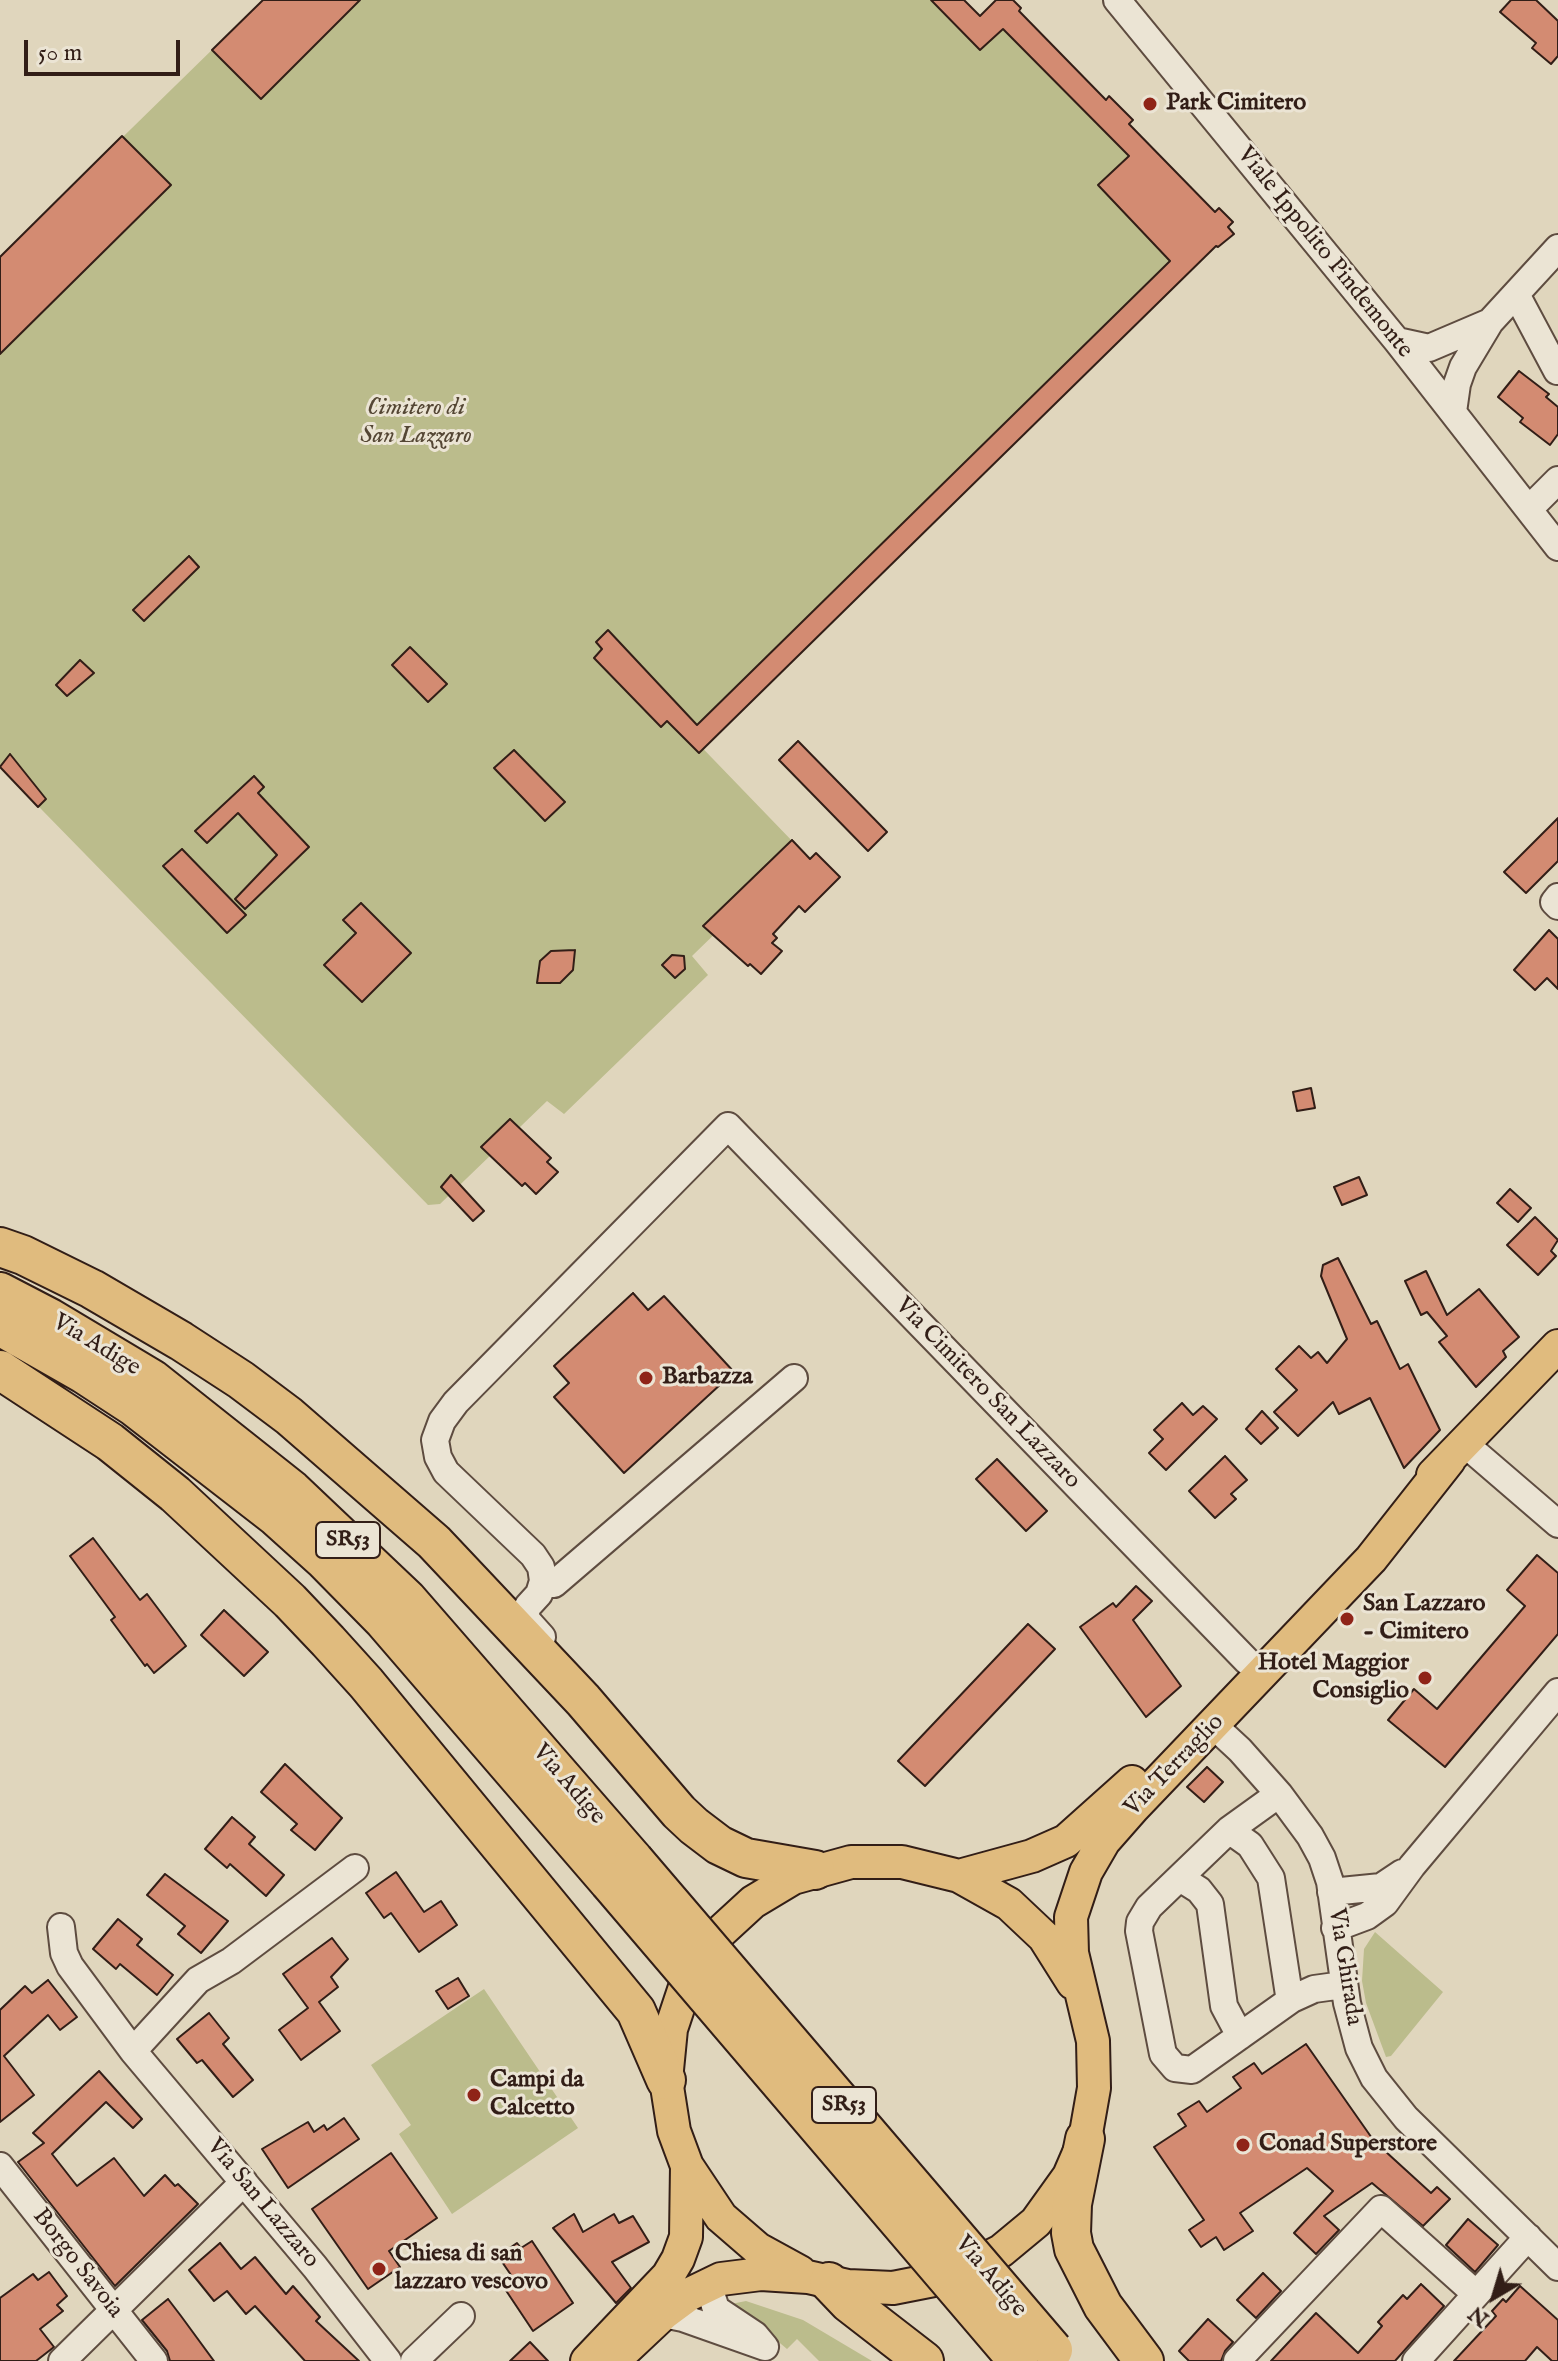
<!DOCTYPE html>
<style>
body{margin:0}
#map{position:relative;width:1558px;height:2361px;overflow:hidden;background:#e0d6bd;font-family:"IM FELL English",serif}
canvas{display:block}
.north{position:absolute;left:1454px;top:2257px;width:80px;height:80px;-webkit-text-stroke:6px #ebe4d4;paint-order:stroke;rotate:218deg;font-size:22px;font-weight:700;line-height:32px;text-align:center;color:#321e17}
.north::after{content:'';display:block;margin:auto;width:28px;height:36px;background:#321e17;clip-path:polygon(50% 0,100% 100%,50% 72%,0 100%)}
.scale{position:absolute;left:24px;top:40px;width:156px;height:36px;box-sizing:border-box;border:4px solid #321e17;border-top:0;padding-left:10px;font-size:24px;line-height:28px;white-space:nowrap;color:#321e17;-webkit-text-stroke:6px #ebe4d4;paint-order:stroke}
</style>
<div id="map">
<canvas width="1558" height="2361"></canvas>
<div class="north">N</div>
<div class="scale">50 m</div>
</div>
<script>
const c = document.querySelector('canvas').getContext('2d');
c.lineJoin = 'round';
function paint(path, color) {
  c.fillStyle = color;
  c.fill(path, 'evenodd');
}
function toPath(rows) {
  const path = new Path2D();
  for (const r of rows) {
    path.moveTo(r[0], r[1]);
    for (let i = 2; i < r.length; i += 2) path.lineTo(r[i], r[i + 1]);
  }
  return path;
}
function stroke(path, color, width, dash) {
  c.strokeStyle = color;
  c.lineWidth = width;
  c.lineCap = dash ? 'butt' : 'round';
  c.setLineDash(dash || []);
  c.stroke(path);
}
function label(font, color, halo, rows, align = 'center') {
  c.font = font + ' "IM FELL English",serif';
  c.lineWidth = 6;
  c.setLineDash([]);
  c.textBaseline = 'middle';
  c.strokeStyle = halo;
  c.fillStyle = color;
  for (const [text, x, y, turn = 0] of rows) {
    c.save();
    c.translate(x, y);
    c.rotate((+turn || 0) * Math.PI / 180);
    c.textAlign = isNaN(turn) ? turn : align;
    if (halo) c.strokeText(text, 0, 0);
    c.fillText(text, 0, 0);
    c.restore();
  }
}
paint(toPath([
 [263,0,964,0,980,16,996,0,1013,0,1021,8,1019,11,1105,100,1109,96,1129,124,1215,212,1219,208,1233,222,1228,227,1233,234,1218,247,1216,246,714,738,699,724,686,731,796,845,796,855,692,956,708,975,564,1114,547,1101,440,1204,428,1205,0,767,0,257],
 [1375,1932,1443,1992,1391,2056,1386,2057,1366,2003,1362,1981,1364,1949],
 [484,1989,578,2128,452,2214,399,2134,411,2125,371,2065],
 [746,2301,803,2320,872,2361,819,2361,797,2339,787,2349,768,2333,726,2305]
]), '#bbbc8c');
const building = toPath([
 [263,0,360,0,261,99,212,50,263,0],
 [931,0,964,0,980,16,996,0,1013,0,1021,8,1019,11,1106,100,1109,96,1133,120,1129,124,1215,212,1219,208,1233,222,1228,227,1234,234,1218,247,1216,246,699,753,667,721,661,727,594,658,602,649,596,642,608,630,697,725,1170,261,1098,185,1129,156,1003,29,980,50,931,0],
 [1511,0,1536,0,1558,21,1558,56,1551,64,1532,48,1536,43,1500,12,1511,0],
 [122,136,171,185,0,354,0,257,122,136],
 [1519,371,1549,394,1546,397,1558,407,1558,434,1550,445,1520,422,1523,418,1498,397,1519,371],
 [189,556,199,567,144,621,133,610,189,556],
 [410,647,447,684,428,702,392,665,410,647],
 [80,660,94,673,67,696,56,685,80,660],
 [798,741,887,832,868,851,779,760,798,741],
 [514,750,565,802,545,821,494,768,514,750],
 [10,754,46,799,38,807,0,767,10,754],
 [254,776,264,787,258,793,309,847,245,909,235,899,277,855,238,813,207,843,195,831,254,776],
 [1558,818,1558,861,1526,893,1504,872,1558,818],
 [792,840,810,859,816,853,840,877,805,912,799,906,773,934,777,938,772,943,782,951,761,974,750,964,748,966,703,926,792,840],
 [182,849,246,915,227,933,163,866,182,849],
 [361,903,411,953,362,1002,324,965,356,933,343,920,361,903],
 [1549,930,1558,939,1558,989,1547,978,1535,990,1514,970,1549,930],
 [575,950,573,970,560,983,537,983,540,961,551,951,575,950],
 [672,955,684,956,685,969,675,978,662,965,672,955],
 [1311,1088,1315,1108,1297,1111,1293,1092,1311,1088],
 [510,1119,551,1158,547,1162,558,1172,536,1194,525,1183,522,1186,481,1147,510,1119],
 [451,1175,484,1211,473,1221,441,1187,451,1175],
 [1359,1177,1367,1195,1342,1205,1334,1187,1359,1177],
 [1510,1189,1531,1208,1518,1222,1497,1203,1510,1189],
 [1535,1217,1558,1240,1551,1251,1556,1256,1538,1275,1507,1245,1535,1217],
 [1338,1258,1371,1324,1377,1321,1400,1369,1408,1364,1440,1430,1404,1468,1370,1398,1339,1414,1333,1402,1298,1436,1274,1412,1297,1390,1276,1369,1299,1346,1311,1358,1318,1352,1327,1363,1347,1339,1321,1276,1323,1265,1338,1258],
 [1426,1271,1447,1315,1479,1289,1519,1337,1503,1351,1506,1357,1476,1387,1439,1342,1447,1336,1427,1312,1421,1315,1405,1281,1426,1271],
 [633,1293,648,1310,664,1296,734,1372,624,1473,554,1397,569,1383,554,1366,633,1293],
 [1182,1403,1193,1415,1203,1406,1217,1419,1166,1470,1149,1453,1163,1439,1154,1430,1182,1403],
 [1262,1411,1278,1428,1261,1444,1246,1429,1262,1411],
 [1225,1456,1247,1480,1231,1494,1236,1499,1215,1518,1189,1491,1225,1456],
 [997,1459,1047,1511,1026,1531,976,1479,997,1459],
 [93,1538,140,1600,147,1594,186,1646,154,1673,147,1664,145,1666,111,1620,115,1617,70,1556,93,1538],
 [1537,1555,1558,1573,1558,1634,1445,1767,1388,1720,1414,1689,1437,1709,1525,1606,1507,1590,1537,1555],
 [1136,1586,1152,1601,1133,1620,1181,1686,1146,1717,1080,1627,1113,1603,1116,1607,1136,1586],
 [224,1610,268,1652,244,1676,201,1635,224,1610],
 [1028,1624,1055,1649,925,1786,898,1761,1028,1624],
 [285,1764,342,1818,315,1850,291,1830,297,1824,261,1792,285,1764],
 [1207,1767,1223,1782,1204,1802,1187,1787,1207,1767],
 [232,1817,255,1837,249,1844,284,1875,266,1896,230,1864,227,1868,205,1849,232,1817],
 [396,1872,424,1912,441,1901,457,1925,419,1952,391,1913,384,1918,366,1893,396,1872],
 [165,1874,228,1921,201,1953,178,1934,185,1926,147,1895,165,1874],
 [118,1919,142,1939,137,1945,173,1975,157,1995,120,1964,116,1969,93,1949,118,1919],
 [332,1938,348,1959,331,1977,338,1987,319,2002,340,2031,301,2060,279,2030,308,2008,283,1974,332,1938],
 [458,1978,469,1996,448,2009,436,1991,458,1978],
 [48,1980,77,2017,60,2030,48,2015,4,2056,34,2095,0,2122,0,2010,25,1986,32,1993,48,1980],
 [209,2013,229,2038,223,2044,253,2080,233,2097,202,2060,197,2063,177,2039,209,2013],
 [1306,2044,1374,2141,1431,2193,1437,2187,1450,2199,1423,2226,1372,2183,1324,2216,1339,2230,1316,2254,1294,2233,1333,2191,1307,2168,1240,2213,1253,2231,1224,2250,1216,2237,1201,2247,1189,2230,1204,2220,1154,2147,1186,2126,1178,2114,1199,2101,1207,2112,1241,2088,1233,2077,1254,2063,1262,2074,1306,2044],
 [99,2071,142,2119,133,2128,106,2102,52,2154,77,2186,114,2158,144,2196,165,2175,175,2186,178,2184,198,2204,115,2286,18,2162,44,2143,33,2133,99,2071],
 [344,2118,359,2139,288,2188,262,2149,308,2122,314,2132,324,2125,327,2130,344,2118],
 [391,2153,437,2218,389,2251,400,2267,368,2289,312,2209,391,2153],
 [574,2214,583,2232,614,2214,619,2223,633,2216,649,2242,612,2262,631,2288,616,2303,553,2228,574,2214],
 [1468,2219,1498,2245,1475,2272,1446,2245,1468,2219],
 [532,2241,573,2303,533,2331,505,2289,510,2286,506,2279,511,2275,498,2256,517,2243,521,2248,532,2241],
 [220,2243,241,2269,255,2257,286,2294,293,2286,320,2317,316,2321,359,2361,305,2361,255,2306,246,2314,227,2291,214,2301,189,2270,220,2243],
 [49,2272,67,2296,57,2305,63,2311,40,2329,54,2347,36,2361,0,2361,0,2298,33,2274,38,2280,49,2272],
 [1263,2273,1281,2291,1256,2318,1237,2300,1263,2273],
 [1421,2284,1444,2306,1395,2361,1271,2361,1316,2313,1358,2353,1382,2326,1378,2322,1403,2295,1407,2299,1421,2284],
 [1520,2286,1558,2320,1558,2361,1552,2361,1537,2347,1525,2361,1454,2361,1496,2316,1492,2311,1503,2299,1506,2302,1520,2286],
 [168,2299,181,2316,214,2361,170,2361,167,2351,142,2320,168,2299],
 [1208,2319,1233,2342,1225,2351,1221,2361,1189,2361,1179,2351,1208,2319],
 [530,2342,548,2361,510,2361,530,2342]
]);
paint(building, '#d38b72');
stroke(building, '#321e17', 2);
const minor = toPath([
 [1117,0,1397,341,1558,547],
 [1516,294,1557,371],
 [1397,341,1429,348,1490,322],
 [1453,412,1457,384,1463,367,1490,322,1558,248],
 [1529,509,1558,480],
 [1558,897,1554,902,1558,906],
 [1465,1444,1558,1524],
 [543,1581,554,1584,794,1378],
 [542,1637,524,1617,528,1606,539,1594,543,1581,541,1567,533,1555,446,1472,438,1457,435,1440,442,1421,456,1402,728,1126,1247,1661],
 [1213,1725,1240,1750,1279,1794,1310,1836,1322,1858,1330,1882,1347,2003,1359,2048,1374,2078,1406,2118,1558,2267],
 [1279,1794,1229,1830,1149,1907,1140,1922,1139,1931,1163,2054,1175,2068,1192,2070,1292,1999,1314,1989,1343,1985],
 [1229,1830,1250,1845,1271,1878,1289,1995,1292,1999],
 [1180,1878,1199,1890,1210,1904,1224,2006,1240,2036],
 [1331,1892,1381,1887,1402,1873],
 [61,1927,64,1953,70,1966,133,2051,315,2267,388,2361],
 [1335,1928,1367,1916,1385,1903,1412,1866,1558,1692],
 [133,2051,198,1980,231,1961,355,1868],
 [0,2166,154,2361],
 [663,2314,683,2318,765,2347,755,2335,716,2309,708,2284],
 [62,2361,244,2182],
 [414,2361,461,2316],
 [1237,2361,1381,2209,1476,2294],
 [1416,2361,1528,2237]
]);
const major = toPath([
 [1433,1475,1558,1346],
 [959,1876,1032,1856,1066,1841,1132,1782],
 [800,2272,758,2249,721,2217,687,2166,674,2131,666,2080,671,2029,686,1984,716,1936,753,1902,793,1878,851,1862,902,1862,959,1876,1009,1904,1044,1937,1073,1983],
 [587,2361,668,2276,678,2259,686,2237,687,2166],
 [613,2361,663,2314,690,2294,721,2279,761,2274,808,2277,848,2286,893,2288,949,2277,1001,2251,1036,2222,1069,2176,1085,2139,1094,2088,1093,2041,1072,1953,1071,1917,1086,1872,1104,1841,1133,1808,1371,1559,1449,1460]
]);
const highway = toPath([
 [0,1247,23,1255,92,1289,181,1341,241,1380,289,1416,434,1542,583,1700,679,1812,694,1826,719,1845,746,1858,815,1870],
 [0,1292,50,1318,152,1379,292,1490,407,1599,634,1860],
 [0,1326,84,1374,133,1406,275,1516,325,1561,384,1621,609,1882],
 [0,1370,110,1442,175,1494,290,1601,328,1641,366,1683,636,2011,666,2080],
 [1085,2139,1072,2204,1071,2233,1074,2249,1103,2306,1144,2361],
 [829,2282,849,2303,924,2361]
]);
stroke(minor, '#5e4c40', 30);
stroke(major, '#321e17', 36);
stroke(highway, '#321e17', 42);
stroke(minor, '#ebe4d4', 26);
stroke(major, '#e0bb7e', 32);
stroke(highway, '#e0bb7e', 38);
const highwayBridge = toPath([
 [634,1860,1053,2350],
 [609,1882,1018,2361]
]);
stroke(highwayBridge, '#321e17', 42, []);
stroke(highwayBridge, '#e0bb7e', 38);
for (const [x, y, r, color] of [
 [1150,104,8,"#8f2418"],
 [646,1378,8,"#8f2418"],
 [1347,1619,8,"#8f2418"],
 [1425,1678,8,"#8f2418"],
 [474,2095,8,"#8f2418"],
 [1243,2145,8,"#8f2418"],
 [379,2269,8,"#8f2418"]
]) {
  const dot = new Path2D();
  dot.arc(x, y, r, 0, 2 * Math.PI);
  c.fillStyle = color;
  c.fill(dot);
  stroke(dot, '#ebe4d4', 3);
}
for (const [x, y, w] of [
 [348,1540,64],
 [844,2105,64]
]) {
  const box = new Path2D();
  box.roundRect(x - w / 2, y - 18, w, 36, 6);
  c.fillStyle = '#ebe4d4';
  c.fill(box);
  stroke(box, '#321e17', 2);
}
label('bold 22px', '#321e17', null, [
 ["SR53",348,1540],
 ["SR53",844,2105]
]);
label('bold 24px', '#321e17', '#ebe4d4', [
 ["Park Cimitero",1166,104],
 ["Barbazza",662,1378],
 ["San Lazzaro",1363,1605],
 ["- Cimitero",1363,1633],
 ["Hotel Maggior",1409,1664,"right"],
 ["Consiglio",1409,1692,"right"],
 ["Campi da",490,2081],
 ["Calcetto",490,2109],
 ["Conad Superstore",1259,2145],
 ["Chiesa di san",395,2255],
 ["lazzaro vescovo",395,2283]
], 'left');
label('24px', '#321e17', '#ebe4d4', [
 ["Viale Ippolito Pindemonte",1324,253,51],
 ["Via Adige",96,1346,31],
 ["Via Cimitero San Lazzaro",987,1394,46],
 ["Via Terraglio",1175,1766,-46],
 ["Via Adige",568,1785,49],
 ["Via Ghirada",1344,1967,81],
 ["Via San Lazzaro",262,2204,50],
 ["Borgo Savoia",77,2264,52],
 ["Via Adige",990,2277,50]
]);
label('italic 24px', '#544634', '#ebe4d4', [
 ["Cimitero di",416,409],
 ["San Lazzaro",416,437]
]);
</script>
